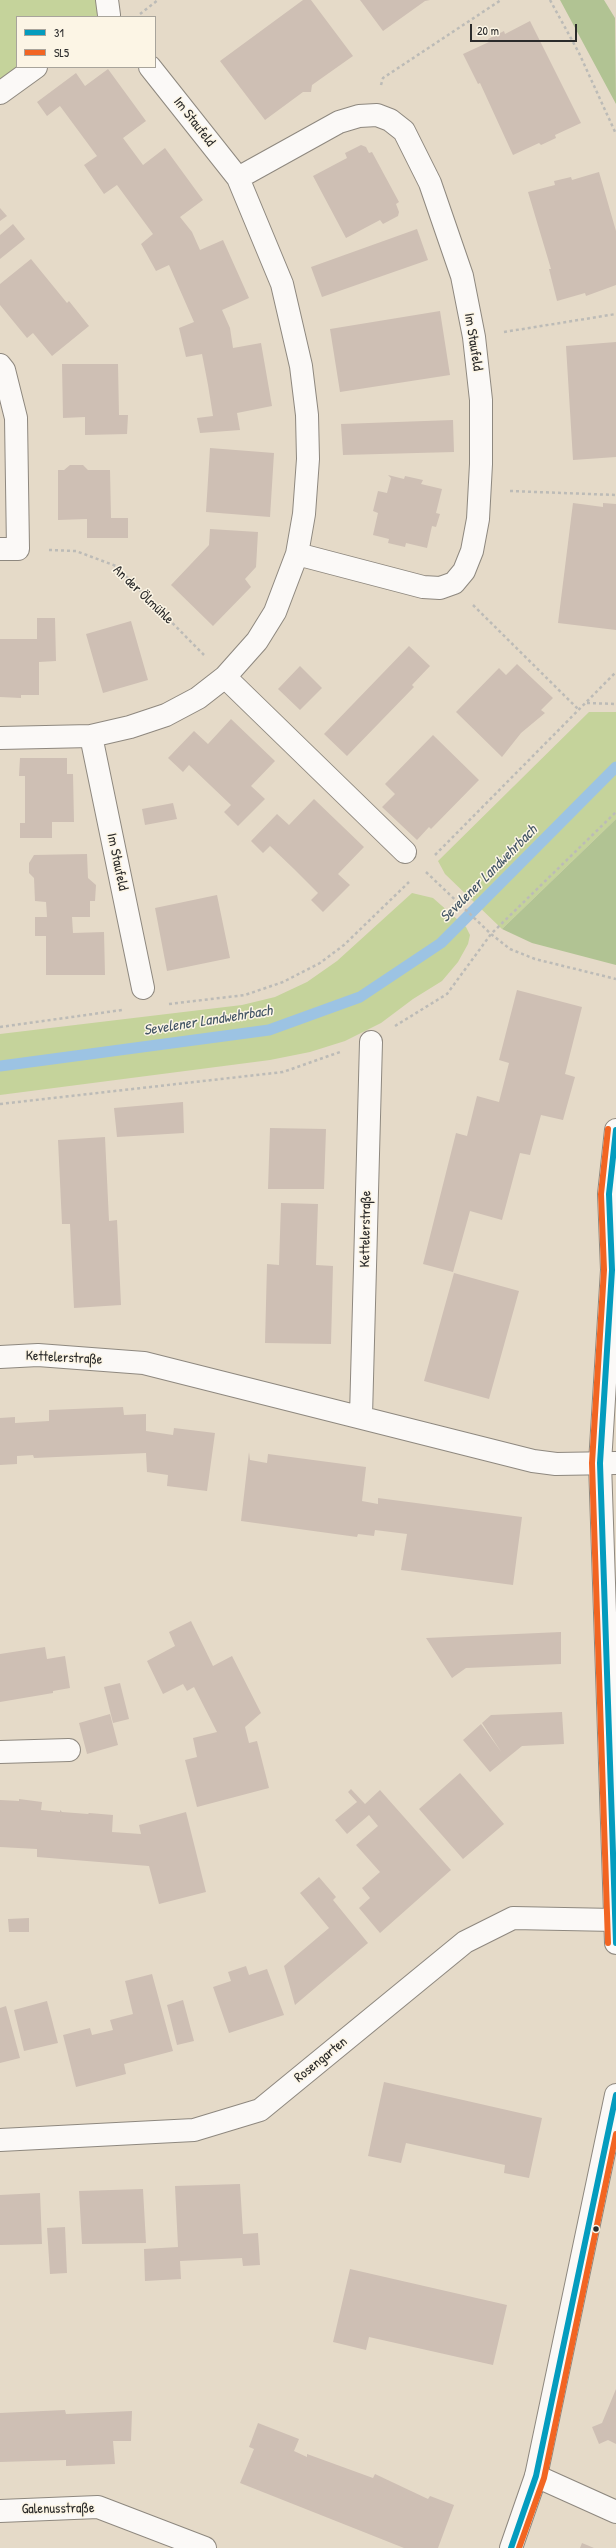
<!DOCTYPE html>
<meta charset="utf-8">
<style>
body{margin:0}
#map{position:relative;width:616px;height:2548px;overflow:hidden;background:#e5dac8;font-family:"Patrick Hand",sans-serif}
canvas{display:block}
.legend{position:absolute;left:16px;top:16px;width:140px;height:52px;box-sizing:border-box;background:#fcf5e5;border:1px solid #a8a49b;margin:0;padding:5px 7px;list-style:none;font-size:12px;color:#2b2b2b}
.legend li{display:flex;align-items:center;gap:8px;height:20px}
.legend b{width:20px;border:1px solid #a8a49b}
.scale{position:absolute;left:470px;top:24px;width:107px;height:18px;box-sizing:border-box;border:2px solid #2b2b2b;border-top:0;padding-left:5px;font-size:12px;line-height:14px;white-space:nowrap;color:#2b2b2b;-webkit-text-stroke:3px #fcf5e5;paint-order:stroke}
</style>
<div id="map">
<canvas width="616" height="2548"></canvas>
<ul class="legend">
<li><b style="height:5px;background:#049cbe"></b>31</li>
<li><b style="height:5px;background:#f26522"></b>SL5</li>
</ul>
<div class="scale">20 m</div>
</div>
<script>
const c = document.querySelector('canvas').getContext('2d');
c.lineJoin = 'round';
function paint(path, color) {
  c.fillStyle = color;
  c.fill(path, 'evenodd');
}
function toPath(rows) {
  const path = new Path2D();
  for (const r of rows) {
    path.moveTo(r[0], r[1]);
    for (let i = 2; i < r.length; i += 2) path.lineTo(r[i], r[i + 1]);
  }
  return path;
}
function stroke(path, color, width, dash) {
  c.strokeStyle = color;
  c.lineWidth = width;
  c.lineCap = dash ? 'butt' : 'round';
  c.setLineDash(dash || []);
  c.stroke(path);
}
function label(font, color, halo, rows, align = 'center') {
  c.font = font + ' "Patrick Hand",sans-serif';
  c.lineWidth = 3;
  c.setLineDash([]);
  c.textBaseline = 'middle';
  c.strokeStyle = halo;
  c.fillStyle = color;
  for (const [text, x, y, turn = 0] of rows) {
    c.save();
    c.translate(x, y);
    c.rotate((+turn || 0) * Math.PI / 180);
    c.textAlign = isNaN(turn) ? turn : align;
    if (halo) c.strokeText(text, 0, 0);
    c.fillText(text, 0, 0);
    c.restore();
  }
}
paint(toPath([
 [0,0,107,0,106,17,17,17,17,67,36,67,0,93],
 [589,712,616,712,616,819,502,929,445,874,438,861],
 [412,893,433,898,466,927,470,935,468,944,458,962,442,981,413,999,381,1023,345,1041,310,1052,270,1060,0,1095,0,1034,242,1005,275,997,307,982,337,961]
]), '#c5d39b');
paint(toPath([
 [560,0,604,0,615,18,616,104],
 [616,819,616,965,532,943,502,929]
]), '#b1c393');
stroke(toPath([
 [0,1066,269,1030,360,997,441,943,616,767]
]), '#9cc3e3', 11);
paint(toPath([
 [303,0,311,0,353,56,312,85,311,92,303,92,265,120,220,61],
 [360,0,430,0,425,1,383,31],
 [530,21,581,123,555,135,556,138,541,145,539,143,513,155,480,83,478,84,463,54,489,42,488,39,504,31,505,34],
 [108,69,146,121,123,138,143,165,165,148,203,200,180,217,192,232,200,250,223,240,249,298,222,310,230,328,233,348,261,343,272,406,237,413,240,430,200,433,197,418,213,416,208,385,202,354,186,357,179,328,194,322,169,265,156,271,141,244,153,234,117,185,104,194,84,165,97,156,60,106,47,116,37,102,76,73,85,86],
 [361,145,366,147,369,153,372,152,399,202,396,204,399,212,398,216,383,224,380,220,346,238,313,176,347,158,345,153],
 [599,172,616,231,616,285,586,296,585,293,557,301,549,269,551,269,528,192,555,185,554,181,571,177,572,180],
 [0,208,7,216,0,221],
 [13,224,25,239,0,259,0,235],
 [417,229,428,260,322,297,311,267],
 [31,259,67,303,69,301,89,326,52,356,33,333,27,338,0,305,0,284],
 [440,311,450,375,340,392,330,329],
 [616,342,616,457,573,460,566,346],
 [62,364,118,364,119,415,128,415,127,434,85,435,85,417,63,418],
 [453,420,454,452,343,455,341,424],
 [210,448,274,453,270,517,206,512],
 [70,465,83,465,88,470,110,470,111,518,128,518,128,538,87,538,87,519,58,520,58,470,64,470],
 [388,475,404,479,405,476,423,480,421,484,442,489,436,513,440,514,436,527,432,526,427,548,406,543,405,547,388,543,389,539,373,535,378,513,373,511,378,491,387,493,391,478],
 [573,503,603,507,603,503,616,504,616,630,558,623],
 [210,529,258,532,256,567,245,579,251,587,213,626,171,585,209,545],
 [37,618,55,618,56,661,39,662,39,695,21,695,21,698,0,697,0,639,37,639],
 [131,621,148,680,103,693,86,634],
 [409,646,430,666,412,685,414,687,347,756,324,734],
 [517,664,553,698,541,710,545,713,521,733,502,757,456,712,499,668,506,675],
 [300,666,322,688,300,710,278,689],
 [231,719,275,761,251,786,265,799,238,826,224,812,231,805,189,765,183,772,168,758,194,731,208,744],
 [433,735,479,780,431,829,429,827,417,840,382,807,395,794,385,784],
 [20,758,67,758,67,774,73,774,74,822,52,822,52,838,20,838,20,823,25,823,25,776,19,776],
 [314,799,364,847,338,874,350,885,323,912,311,900,318,893,294,869,270,846,263,853,251,841,277,814,289,825],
 [173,803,177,819,145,825,142,809],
 [87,854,88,878,96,885,95,901,90,901,90,917,72,917,73,933,104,932,105,975,46,975,46,936,35,936,35,917,47,917,46,902,35,901,34,878,29,873,29,863,34,855],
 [217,895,230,958,167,971,155,908],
 [517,990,582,1007,565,1074,575,1077,563,1120,541,1115,530,1155,520,1153,502,1220,470,1211,453,1272,423,1264,456,1133,467,1136,477,1096,499,1102,509,1063,499,1060],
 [183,1102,184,1133,117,1137,114,1108],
 [270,1128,326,1129,324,1189,268,1189],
 [105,1137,109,1221,117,1220,121,1305,74,1308,70,1224,62,1224,58,1140],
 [281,1203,318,1204,316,1265,333,1266,331,1344,265,1343,267,1264,279,1265],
 [454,1273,519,1291,489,1399,424,1381],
 [123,1407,124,1415,146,1414,146,1431,173,1435,174,1428,215,1433,207,1491,167,1486,168,1475,147,1472,146,1453,34,1458,33,1455,17,1456,17,1464,0,1465,0,1418,15,1417,15,1423,49,1421,49,1410],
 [249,1452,250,1460,267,1463,268,1454,366,1467,362,1501,378,1504,378,1498,522,1517,513,1585,401,1570,407,1534,375,1530,374,1536,358,1534,357,1537,241,1521],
 [191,1621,213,1666,232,1656,261,1713,245,1727,249,1743,257,1741,269,1788,197,1807,185,1760,197,1757,193,1738,217,1732,194,1687,187,1691,183,1684,163,1694,147,1661,175,1646,169,1632],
 [561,1632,561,1664,466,1668,452,1678,426,1638],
 [45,1647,47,1659,65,1656,70,1688,53,1691,53,1693,0,1702,0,1654],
 [120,1683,129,1719,113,1723,104,1687],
 [562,1712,564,1744,522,1746,490,1772,463,1740,481,1724,502,1753,482,1723,491,1715],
 [110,1714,118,1745,87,1754,79,1723],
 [460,1773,504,1824,463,1859,419,1809],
 [351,1789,365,1804,380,1790,451,1870,380,1933,359,1908,370,1898,362,1888,380,1872,356,1845,378,1826,369,1815,347,1834,335,1820,357,1802,348,1792],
 [19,1799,42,1802,41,1810,60,1812,60,1810,62,1812,88,1814,90,1812,89,1813,113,1815,112,1832,141,1834,139,1825,186,1812,206,1892,159,1904,149,1866,37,1857,37,1849,0,1847,0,1800,19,1801],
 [319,1877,336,1897,333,1900,368,1943,295,2005,284,1966,329,1928,300,1893],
 [29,1918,29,1932,9,1932,8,1919],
 [246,1966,249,1975,267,1969,284,2015,229,2033,213,1987,231,1981,228,1972],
 [152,1974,173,2051,124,2064,126,2074,76,2087,63,2035,90,2028,92,2035,113,2030,110,2020,133,2014,125,1981],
 [183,2000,194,2041,177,2045,167,2005],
 [47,2001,58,2043,24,2051,14,2010],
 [6,2006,20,2058,0,2063,0,2008],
 [384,2082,542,2118,529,2178,504,2173,505,2165,406,2143,401,2163,368,2156],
 [240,2184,243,2234,258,2233,260,2265,243,2266,242,2258,180,2261,181,2279,145,2281,144,2249,178,2247,175,2186],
 [143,2189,146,2243,82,2244,79,2191],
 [40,2193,42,2244,0,2245,0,2195],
 [65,2227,67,2273,50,2274,47,2228],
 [350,2269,507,2305,493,2365,369,2337,366,2350,333,2342],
 [616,2389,616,2444,608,2440,599,2444,592,2427,602,2423],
 [65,2410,66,2414,132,2411,131,2441,113,2441,115,2464,66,2466,66,2460,0,2462,0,2413],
 [258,2423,299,2439,294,2451,307,2457,307,2454,373,2478,375,2474,428,2499,430,2496,454,2505,438,2548,404,2548,240,2483,254,2449,249,2447],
 [582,2543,594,2548,580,2548]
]), '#cebfb4');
const minor = toPath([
 [107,0,109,15],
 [0,93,36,67],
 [238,178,339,122,359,116,377,115,390,120,404,131,430,183,462,276,474,337,481,400,481,464,478,519,472,551,464,571,454,583,440,588,423,587,297,554],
 [0,365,4,370,16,418,18,549,0,549],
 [225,677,405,852],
 [91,736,143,988],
 [0,738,91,736,130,727,166,715,198,698,225,677,257,641,275,612,297,554,304,514,308,459,307,415,301,366,282,284,238,178,150,67],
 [0,1357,38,1355,144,1363,533,1461,556,1464,616,1463],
 [361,1416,371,1042],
 [0,1752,69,1750],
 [0,2140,194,2130,260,2110,465,1942,513,1918,615,1920],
 [536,2476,616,2512],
 [0,2511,98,2507,205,2548]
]);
const tertiary = toPath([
 [616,1130,609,1194,612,1270,600,1463,616,1943],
 [511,2548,536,2476,616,2095]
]);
stroke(minor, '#8e887f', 24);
stroke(tertiary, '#8e887f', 24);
stroke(toPath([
 [550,0,579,53,616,134],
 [140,14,158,0],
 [381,85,383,78,501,0],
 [504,332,616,314],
 [510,491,616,495],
 [49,550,76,551,116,566,204,655],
 [473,605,579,710],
 [587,703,616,704],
 [435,855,616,672],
 [426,872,491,934,510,949,535,959,616,979],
 [169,1004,245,995,283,982,320,963,344,945,409,882],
 [395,1026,447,994,491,934,616,812],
 [0,1027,122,1010],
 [0,1104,283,1072,340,1052]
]), '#bcbbb7', 2.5, [3, 3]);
stroke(minor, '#fbf9f7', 22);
stroke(tertiary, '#fbf9f7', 22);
stroke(toPath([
 [616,1130,609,1194,612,1270,600,1463,616,1943],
 [511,2548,536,2476,616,2095]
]), '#049cbe', 6);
stroke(toPath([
 [608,1943,592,1463,604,1270,601,1194,608,1129],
 [519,2548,544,2478,616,2134]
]), '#f26522', 6);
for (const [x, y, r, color] of [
 [596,2229,3.5,"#2b2b2b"]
]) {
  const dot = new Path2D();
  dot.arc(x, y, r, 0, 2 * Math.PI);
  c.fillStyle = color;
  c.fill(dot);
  stroke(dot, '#fcf5e5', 1.5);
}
label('14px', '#2b2b2b', '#fcf5e5', [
 ["Im Staufeld",194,122,52],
 ["Im Staufeld",473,342,81],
 ["An der Ölmühle",143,595,44],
 ["Im Staufeld",117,862,78],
 ["Kettelerstraße",366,1229,-89],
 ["Kettelerstraße",64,1358,3],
 ["Rosengarten",321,2060,-39],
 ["Galenusstraße",58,2509,-1]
]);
label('italic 15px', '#445666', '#fcf5e5', [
 ["Sevelener Landwehrbach",489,874,-45],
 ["Sevelener Landwehrbach",208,1021,-9]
]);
</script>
